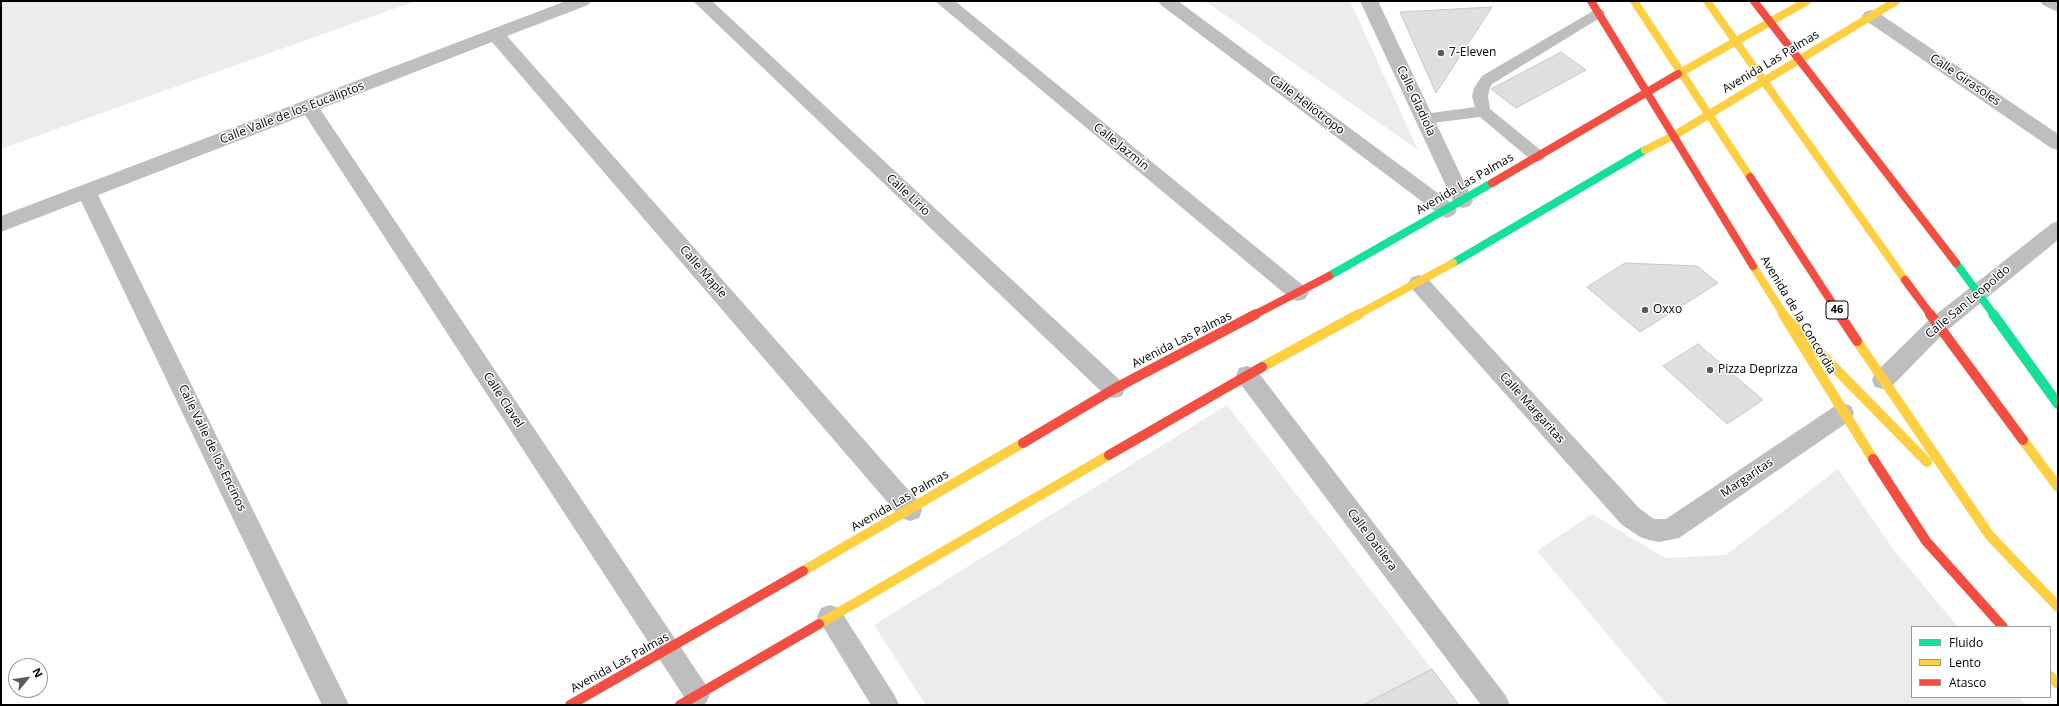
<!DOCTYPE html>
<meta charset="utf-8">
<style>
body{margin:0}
#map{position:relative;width:2059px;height:706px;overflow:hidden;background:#fff;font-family:"Open Sans",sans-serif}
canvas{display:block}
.frame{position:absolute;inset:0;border:2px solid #000;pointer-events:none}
.legend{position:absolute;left:1911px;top:626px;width:140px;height:72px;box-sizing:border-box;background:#fff;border:1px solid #999;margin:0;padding:5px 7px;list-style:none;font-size:12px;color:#000}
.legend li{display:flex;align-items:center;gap:8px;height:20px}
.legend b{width:20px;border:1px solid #999}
.north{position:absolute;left:8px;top:658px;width:40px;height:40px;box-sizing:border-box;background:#fff;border:1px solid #999;border-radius:50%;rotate:61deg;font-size:11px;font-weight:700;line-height:16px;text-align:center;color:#000}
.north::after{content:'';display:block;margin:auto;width:14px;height:18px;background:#595959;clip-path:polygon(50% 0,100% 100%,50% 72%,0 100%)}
</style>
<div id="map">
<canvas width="2059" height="706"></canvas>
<div class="frame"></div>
<ul class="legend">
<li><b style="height:5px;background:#16e098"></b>Fluido</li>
<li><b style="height:5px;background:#ffcf43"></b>Lento</li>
<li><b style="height:5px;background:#f24e42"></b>Atasco</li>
</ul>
<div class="north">N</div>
</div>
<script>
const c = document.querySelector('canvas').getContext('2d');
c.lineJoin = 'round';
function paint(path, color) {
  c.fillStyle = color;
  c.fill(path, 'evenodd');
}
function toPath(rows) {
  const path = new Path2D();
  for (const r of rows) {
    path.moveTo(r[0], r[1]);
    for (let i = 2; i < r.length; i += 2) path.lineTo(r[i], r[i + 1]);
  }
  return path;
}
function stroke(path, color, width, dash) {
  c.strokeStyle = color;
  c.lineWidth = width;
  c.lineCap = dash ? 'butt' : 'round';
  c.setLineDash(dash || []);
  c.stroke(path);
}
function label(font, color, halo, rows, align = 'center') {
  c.font = font + ' "Open Sans",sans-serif';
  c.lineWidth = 3;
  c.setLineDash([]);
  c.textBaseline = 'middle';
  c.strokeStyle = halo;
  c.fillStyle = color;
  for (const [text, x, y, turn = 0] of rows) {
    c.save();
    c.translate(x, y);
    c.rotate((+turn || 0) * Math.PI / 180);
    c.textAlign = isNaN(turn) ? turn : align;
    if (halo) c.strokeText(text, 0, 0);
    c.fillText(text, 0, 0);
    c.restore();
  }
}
paint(toPath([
 [1,1,416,1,1,149],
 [1205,1,1350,1,1418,150],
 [1227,405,1432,669,1363,705,926,705,874,625],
 [1838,469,1893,549,1958,627,1912,627,1912,697,2018,697,2027,705,1667,705,1537,551,1592,514,1665,558,1726,555]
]), '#ececec');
const building = toPath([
 [1492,7,1436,93,1400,12,1492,7],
 [1561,52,1586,70,1516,108,1491,89,1561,52],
 [1625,263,1697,266,1718,283,1640,332,1587,287,1625,263],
 [1698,344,1763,400,1727,424,1663,366,1698,344],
 [1432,669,1459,705,1363,705,1432,669]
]);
paint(building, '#dfdfdf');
stroke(building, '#c7c7c7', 1);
paint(toPath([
 [1598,8,1603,10,1605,13,1603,16,1492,84,1490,88,1488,96,1490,109,1543,152,1545,156,1543,160,1537,162,1531,160,1480,117,1424,124,1419,123,1416,119,1419,115,1424,114,1475,107,1472,96,1474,88,1482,76,1598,8]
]), '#bebebe');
paint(toPath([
 [566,1,591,1,588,5,507,36,919,502,922,510,919,518,910,521,901,518,492,42,320,109,706,685,710,694,706,703,702,705,688,703,305,115,98,195,349,705,322,705,81,201,1,232,1,216,566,1],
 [693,1,712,1,1122,382,1125,389,1122,396,1114,398,1106,396,693,1],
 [935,1,955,1,1305,287,1309,293,1305,299,1298,301,1291,299,935,1],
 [1158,1,1178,1,1454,205,1457,210,1454,215,1447,218,1440,215,1161,5,1158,1],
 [1360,1,1378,1,1473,201,1470,206,1463,208,1456,206,1453,201,1360,1],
 [2040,1,2058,1,2058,12,2043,5,2040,1],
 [1871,10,1877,12,2058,134,2058,150,2051,148,1865,20,1862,16,1865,12,1871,10],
 [2058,221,2058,240,1945,332,1891,387,1883,389,1875,387,1872,380,1875,373,1929,320,2051,224,2058,221],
 [1419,275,1426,277,1639,508,1654,519,1666,519,1835,406,1843,403,1851,406,1854,413,1851,420,1679,538,1659,542,1649,540,1640,537,1621,524,1412,289,1408,283,1412,277,1419,275],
 [1247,366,1255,368,1506,696,1510,705,1481,705,1239,382,1236,375,1239,368,1247,366],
 [830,605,839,608,895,696,899,705,871,705,817,617,821,608,830,605]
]), '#bebebe');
stroke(toPath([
 [1453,263,1645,150],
 [1956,263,1994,315],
 [1329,276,1492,183]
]), '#16e098', 8);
stroke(toPath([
 [1993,314,2058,404]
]), '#16e098', 10);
stroke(toPath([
 [1634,1,1750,177],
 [1707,1,1905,280],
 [1678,74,1807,1],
 [1645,150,1675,135,1896,1],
 [1753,266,1784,315],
 [1357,315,1453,263]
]), '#ffcf43', 8);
stroke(toPath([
 [1783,314,1873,459],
 [1785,317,1927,462],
 [1857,341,1990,536,2058,607],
 [1262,367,1359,314],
 [2023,440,2058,487],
 [803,571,1023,443],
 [819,624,1109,455],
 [2050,676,2058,684]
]), '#ffcf43', 10);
stroke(toPath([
 [1591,1,1753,266],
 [1754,1,1956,263],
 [1750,177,1840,315],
 [1492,183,1678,74],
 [1905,280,1931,315],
 [1254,315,1329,276]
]), '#f24e42', 8);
stroke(toPath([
 [1839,314,1857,341],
 [1930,314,2023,440],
 [1023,443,1114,389,1256,314],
 [1109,455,1262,367],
 [1873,459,1926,541,2003,627],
 [570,705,803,571],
 [680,705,819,624]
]), '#f24e42', 10);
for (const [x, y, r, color] of [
 [1441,53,4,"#595959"],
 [1645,310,4,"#595959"],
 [1710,370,4,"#595959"]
]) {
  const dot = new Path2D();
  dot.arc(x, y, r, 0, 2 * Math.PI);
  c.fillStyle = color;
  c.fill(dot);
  stroke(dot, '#fff', 1.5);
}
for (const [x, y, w] of [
 [1837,310,22]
]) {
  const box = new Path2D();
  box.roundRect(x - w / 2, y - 9, w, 18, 3);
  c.fillStyle = '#fff';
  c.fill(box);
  stroke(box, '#000', 1);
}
label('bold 11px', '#000', null, [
 ["46",1837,310]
]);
label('12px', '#000', '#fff', [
 ["7-Eleven",1449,53],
 ["Oxxo",1653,310],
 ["Pizza Deprizza",1718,370]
], 'left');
label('12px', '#000', '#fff', [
 ["Avenida Las Palmas",1771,62,-31],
 ["Calle Girasoles",1965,80,34],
 ["Calle Gladiola",1416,101,65],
 ["Calle Heliotropo",1307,105,37],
 ["Calle Valle de los Eucaliptos",292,113,-21],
 ["Calle Jazmín",1121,147,39],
 ["Avenida Las Palmas",1465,184,-30],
 ["Calle Lirio",908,195,43],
 ["Calle Maple",703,272,49],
 ["Calle San Leopoldo",1968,302,-40],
 ["Avenida de la Concordia",1798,315,59],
 ["Avenida Las Palmas",1182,340,-27],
 ["Calle Clavel",503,400,57],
 ["Calle Margaritas",1532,408,48],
 ["Calle Valle de los Encinos",212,448,64],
 ["Margaritas",1747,478,-34],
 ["Avenida Las Palmas",900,501,-30],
 ["Calle Datilera",1372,540,53],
 ["Avenida Las Palmas",620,663,-29]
]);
</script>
